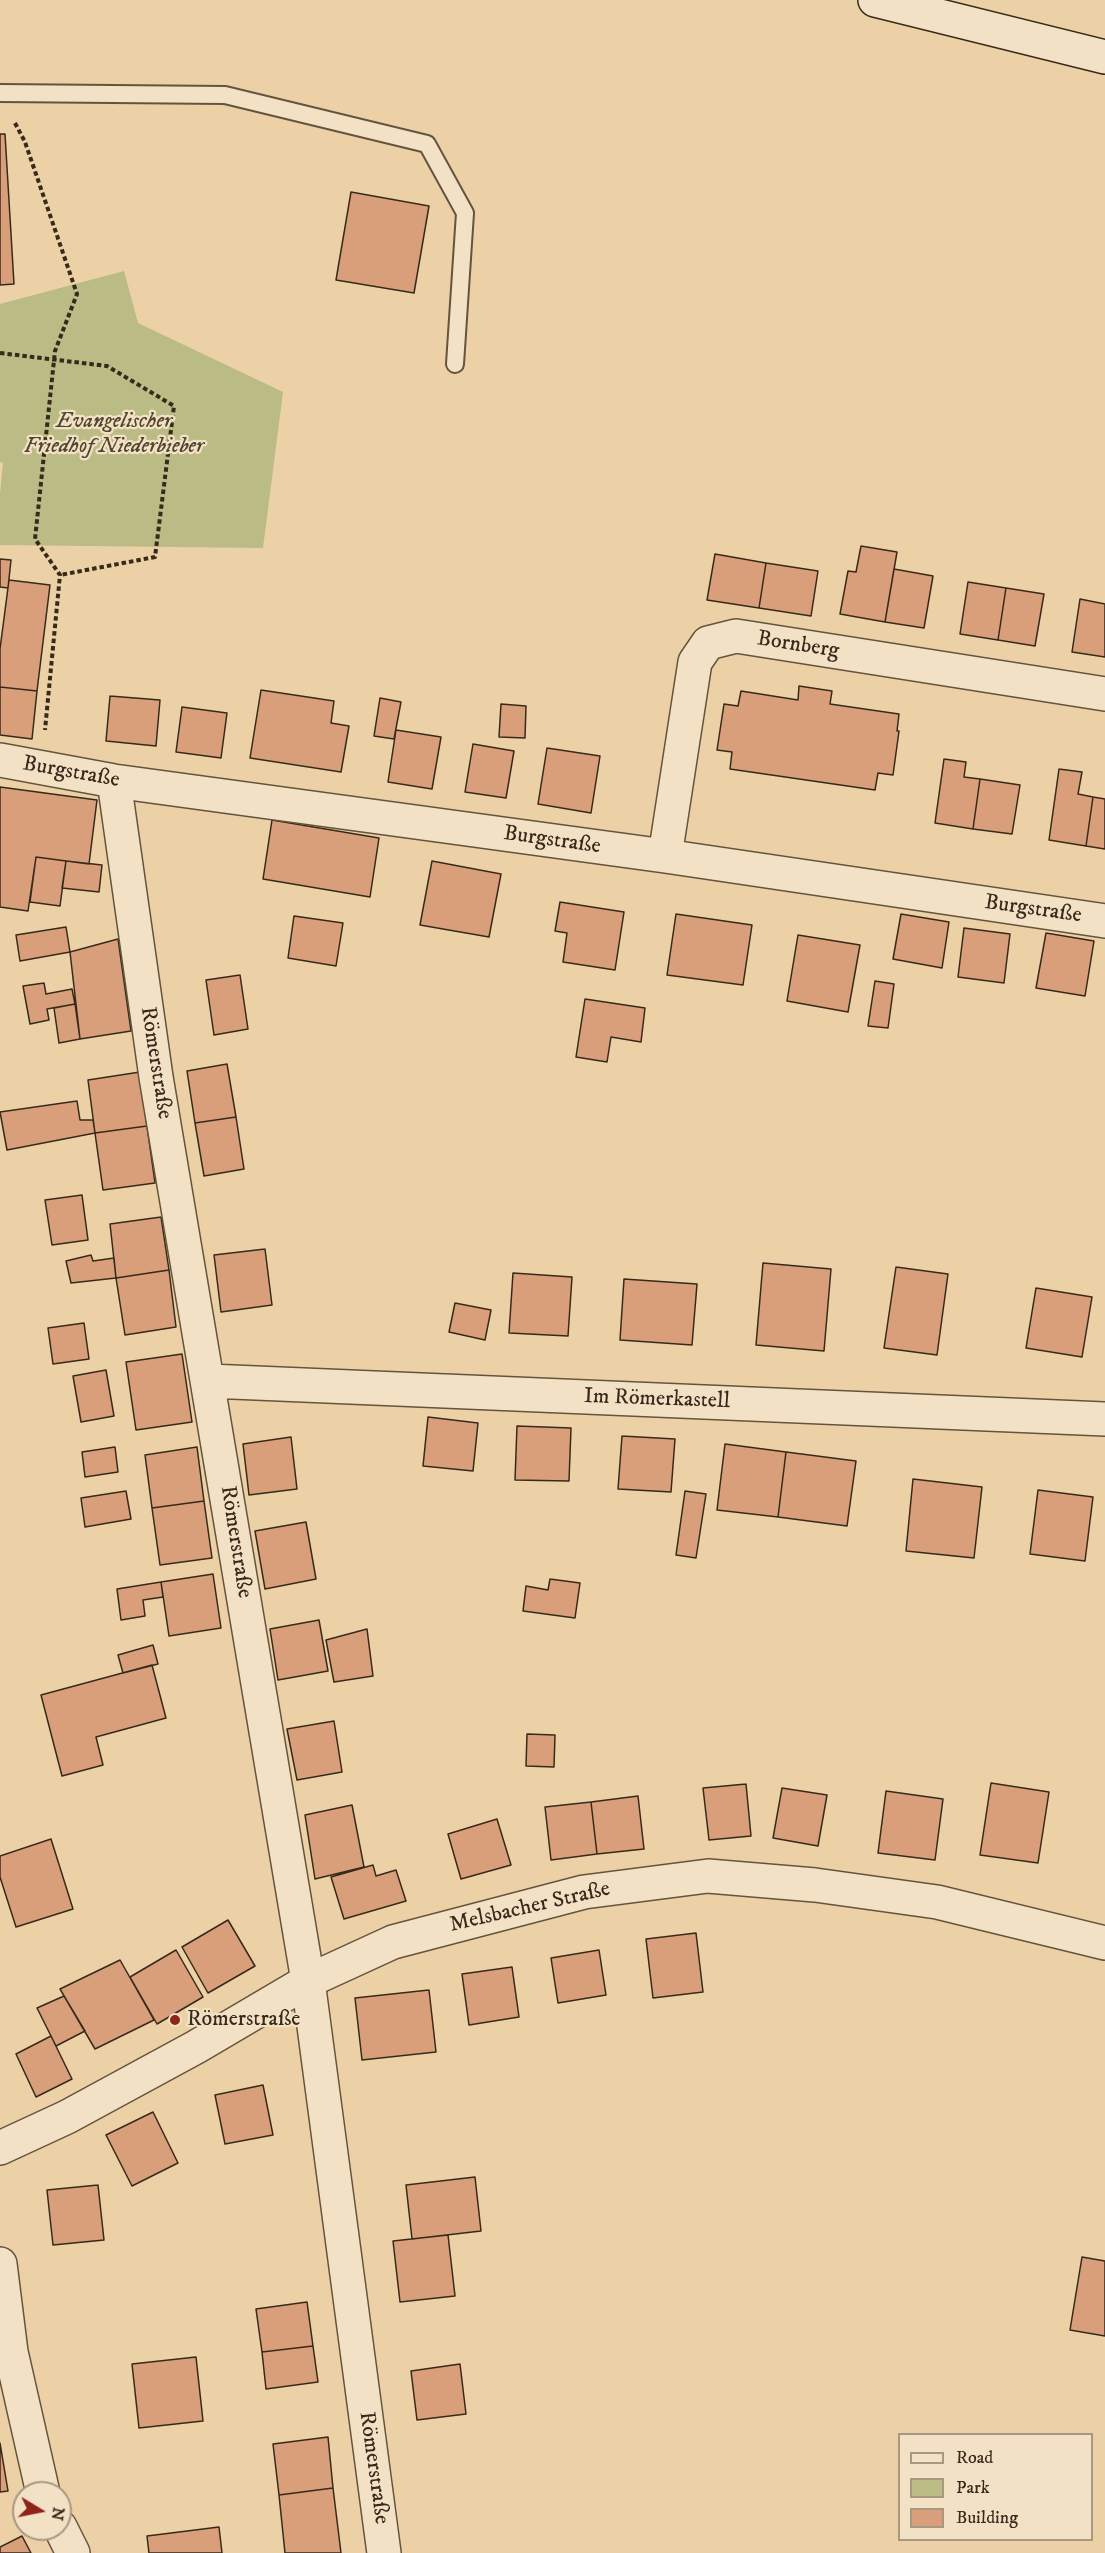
<!DOCTYPE html>
<meta charset="utf-8">
<style>
body{margin:0}
#map{position:relative;width:1105px;height:2553px;overflow:hidden;background:#ecd1a6;font-family:"IM FELL DW Pica",serif}
canvas{display:block}
.legend{position:absolute;left:898px;top:2433px;width:195px;height:108px;box-sizing:border-box;background:#f3e1c5;border:2px solid #a89881;margin:0;padding:8px 10px;list-style:none;font-size:18px;color:#372a1b}
.legend li{display:flex;align-items:center;gap:12px;height:30px}
.legend b{width:30px;border:2px solid #a89881}
.north{position:absolute;left:12px;top:2481px;width:60px;height:60px;box-sizing:border-box;background:#f3e1c5;border:2px solid #a89881;border-radius:50%;rotate:100deg;font-size:16px;font-weight:700;line-height:24px;text-align:center;color:#372a1b}
.north::after{content:'';display:block;margin:auto;width:21px;height:27px;background:#8f2418;clip-path:polygon(50% 0,100% 100%,50% 72%,0 100%)}
</style>
<div id="map">
<canvas width="1105" height="2553"></canvas>
<ul class="legend">
<li><b style="height:8px;background:#f3e1c5"></b>Road</li>
<li><b style="height:16px;background:#babb85"></b>Park</li>
<li><b style="height:16px;background:#d99f7a"></b>Building</li>
</ul>
<div class="north">N</div>
</div>
<script>
const c = document.querySelector('canvas').getContext('2d');
c.lineJoin = 'round';
function paint(path, color) {
  c.fillStyle = color;
  c.fill(path, 'evenodd');
}
function toPath(rows) {
  const path = new Path2D();
  for (const r of rows) {
    path.moveTo(r[0], r[1]);
    for (let i = 2; i < r.length; i += 2) path.lineTo(r[i], r[i + 1]);
  }
  return path;
}
function stroke(path, color, width, dash) {
  c.strokeStyle = color;
  c.lineWidth = width;
  c.lineCap = dash ? 'butt' : 'round';
  c.setLineDash(dash || []);
  c.stroke(path);
}
function label(font, color, halo, rows, align = 'center') {
  c.font = font + ' "IM FELL DW Pica",serif';
  c.lineWidth = 4.5;
  c.setLineDash([]);
  c.textBaseline = 'middle';
  c.strokeStyle = halo;
  c.fillStyle = color;
  for (const [text, x, y, turn = 0] of rows) {
    c.save();
    c.translate(x, y);
    c.rotate((+turn || 0) * Math.PI / 180);
    c.textAlign = isNaN(turn) ? turn : align;
    if (halo) c.strokeText(text, 0, 0);
    c.fillText(text, 0, 0);
    c.restore();
  }
}
paint(toPath([
 [124,271,138,323,283,392,263,548,0,545,0,494,3,463,0,462,0,304]
]), '#babb85');
const building = toPath([
 [0,134,5,134,14,284,0,285,0,134],
 [351,192,429,206,414,293,336,280,351,192],
 [861,546,897,552,885,622,840,614,848,571,856,572,861,546],
 [715,554,766,563,759,608,707,600,715,554],
 [0,559,11,560,8,588,0,587,0,559],
 [766,563,818,571,811,616,759,608,766,563],
 [894,569,933,576,924,628,885,622,894,569],
 [9,580,50,585,37,691,0,687,0,649,9,580],
 [968,582,1006,588,998,640,960,634,968,582],
 [1006,588,1044,594,1035,646,998,640,1006,588],
 [1080,599,1105,604,1105,657,1072,652,1080,599],
 [799,686,832,691,830,704,899,714,897,731,899,731,893,775,878,773,875,790,730,769,732,752,717,750,724,704,738,706,741,691,798,700,799,686],
 [0,687,37,691,32,739,0,735,0,687],
 [261,690,334,701,331,723,349,726,341,772,250,758,261,690],
 [110,696,160,700,156,746,106,741,110,696],
 [380,698,401,702,394,739,374,736,380,698],
 [501,704,526,706,525,738,499,737,501,704],
 [182,707,227,713,221,758,176,752,182,707],
 [396,730,441,737,432,789,388,782,396,730],
 [473,744,514,751,506,798,465,792,473,744],
 [547,748,600,756,591,813,538,804,547,748],
 [944,759,966,762,964,777,980,779,973,829,935,823,944,759],
 [1059,769,1082,772,1078,794,1093,797,1086,846,1049,840,1059,769],
 [980,779,1020,785,1012,834,973,829,980,779],
 [0,787,97,800,89,864,36,857,28,911,0,907,0,787],
 [1093,797,1105,799,1105,849,1086,846,1093,797],
 [272,820,379,838,370,897,263,879,272,820],
 [36,857,66,861,60,906,30,902,36,857],
 [66,861,102,865,99,892,62,888,66,861],
 [432,861,501,874,489,937,420,925,432,861],
 [560,902,624,912,615,970,563,962,567,933,555,931,560,902],
 [676,914,752,925,743,985,667,975,676,914],
 [901,914,949,922,942,968,893,959,901,914],
 [294,916,343,923,336,966,288,958,294,916],
 [66,927,70,952,20,961,16,935,66,927],
 [964,928,1010,934,1004,983,958,977,964,928],
 [1046,933,1094,941,1085,996,1036,988,1046,933],
 [798,935,860,945,848,1012,787,1001,798,935],
 [118,939,131,1031,80,1039,70,952,118,939],
 [240,975,248,1029,214,1035,206,980,240,975],
 [875,981,894,984,888,1028,868,1026,875,981],
 [44,983,46,994,72,989,75,1004,47,1009,49,1020,30,1024,23,986,44,983],
 [585,999,645,1008,641,1042,611,1037,607,1062,576,1057,585,999],
 [75,1004,80,1039,59,1043,54,1008,75,1004],
 [227,1064,236,1117,195,1123,187,1071,227,1064],
 [140,1072,147,1126,95,1133,88,1080,140,1072],
 [77,1101,80,1120,93,1120,95,1133,7,1150,0,1112,77,1101],
 [236,1117,244,1169,204,1176,195,1123,236,1117],
 [147,1126,155,1183,103,1190,95,1133,147,1126],
 [82,1195,88,1240,52,1245,45,1200,82,1195],
 [161,1217,169,1270,116,1278,110,1224,161,1217],
 [265,1249,272,1305,221,1312,214,1255,265,1249],
 [91,1255,93,1261,114,1258,116,1278,71,1283,66,1261,91,1255],
 [763,1263,831,1269,824,1351,756,1345,763,1263],
 [896,1267,948,1274,937,1355,884,1348,896,1267],
 [169,1270,176,1327,125,1335,116,1278,169,1270],
 [513,1273,572,1277,568,1336,509,1333,513,1273],
 [624,1279,697,1284,692,1345,620,1340,624,1279],
 [1036,1288,1092,1297,1082,1357,1026,1348,1036,1288],
 [455,1303,491,1310,485,1340,449,1332,455,1303],
 [84,1323,89,1359,53,1364,48,1328,84,1323],
 [182,1354,192,1422,136,1430,126,1362,182,1354],
 [106,1370,114,1416,81,1422,73,1376,106,1370],
 [428,1417,478,1423,473,1471,423,1466,428,1417],
 [517,1426,571,1428,569,1481,515,1480,517,1426],
 [622,1436,675,1439,671,1492,618,1489,622,1436],
 [291,1437,297,1489,249,1495,243,1444,291,1437],
 [725,1444,786,1452,778,1517,717,1510,725,1444],
 [115,1447,118,1472,85,1477,82,1452,115,1447],
 [197,1447,204,1501,152,1508,145,1455,197,1447],
 [786,1452,856,1461,847,1526,778,1517,786,1452],
 [913,1479,982,1487,974,1558,906,1551,913,1479],
 [1038,1490,1093,1497,1085,1561,1030,1554,1038,1490],
 [126,1491,131,1519,85,1527,81,1498,126,1491],
 [685,1491,706,1494,696,1558,676,1555,685,1491],
 [204,1501,212,1558,160,1565,152,1508,204,1501],
 [306,1522,316,1579,265,1589,255,1531,306,1522],
 [213,1574,221,1628,169,1636,161,1582,213,1574],
 [550,1579,580,1583,575,1618,523,1611,526,1586,548,1590,550,1579],
 [161,1582,163,1597,143,1600,145,1616,121,1620,117,1589,161,1582],
 [319,1620,328,1671,278,1680,270,1629,319,1620],
 [367,1629,373,1676,334,1682,326,1640,367,1629],
 [153,1645,158,1664,123,1673,118,1655,153,1645],
 [152,1665,166,1718,96,1737,103,1765,62,1776,41,1695,152,1665],
 [334,1721,342,1772,297,1780,287,1729,334,1721],
 [527,1734,555,1735,554,1767,526,1766,527,1734],
 [991,1783,1049,1792,1038,1863,980,1855,991,1783],
 [746,1784,751,1836,709,1840,703,1788,746,1784],
 [782,1788,827,1795,818,1846,773,1838,782,1788],
 [886,1791,943,1799,935,1860,878,1853,886,1791],
 [638,1796,644,1849,597,1854,591,1802,638,1796],
 [591,1802,597,1854,551,1860,545,1807,591,1802],
 [352,1805,364,1867,315,1879,305,1815,352,1805],
 [497,1819,511,1865,461,1879,448,1834,497,1819],
 [51,1839,73,1909,16,1927,0,1877,0,1856,51,1839],
 [373,1865,376,1876,396,1870,406,1901,344,1919,331,1877,373,1865],
 [228,1920,255,1966,208,1993,182,1947,228,1920],
 [696,1933,703,1992,653,1998,646,1939,696,1933],
 [176,1950,203,1997,157,2024,130,1977,176,1950],
 [599,1950,606,1995,558,2003,551,1958,599,1950],
 [120,1960,154,2020,95,2049,60,1989,120,1960],
 [512,1967,519,2017,469,2025,462,1974,512,1967],
 [429,1990,436,2052,362,2060,355,1998,429,1990],
 [64,1996,85,2031,56,2046,37,2008,64,1996],
 [51,2036,72,2079,36,2097,16,2054,51,2036],
 [263,2085,273,2135,225,2144,215,2095,263,2085],
 [153,2112,178,2163,132,2186,106,2135,153,2112],
 [475,2177,481,2231,412,2239,406,2185,475,2177],
 [98,2185,104,2240,53,2245,47,2190,98,2185],
 [448,2235,455,2296,400,2302,393,2241,448,2235],
 [1082,2257,1105,2261,1105,2336,1070,2330,1082,2257],
 [307,2302,313,2346,262,2352,256,2309,307,2302],
 [313,2346,318,2382,266,2389,262,2352,313,2346],
 [196,2357,203,2421,139,2428,132,2364,196,2357],
 [460,2364,466,2414,417,2420,411,2371,460,2364],
 [328,2437,333,2488,279,2495,273,2444,328,2437],
 [0,2443,8,2491,0,2492,0,2443],
 [333,2488,341,2553,285,2553,279,2495,333,2488],
 [219,2527,222,2553,149,2553,147,2536,219,2527],
 [22,2536,31,2553,0,2553,0,2547,22,2536]
]);
paint(building, '#d99f7a');
stroke(building, '#372a1b', 1.5);
const service = toPath([
 [0,93,225,95,427,144,465,213,455,364]
]);
const minor = toPath([
 [0,760,114,781,665,856,1105,921],
 [114,781,156,1077,308,1981,384,2553],
 [665,856,695,662,708,643,736,636,1105,694],
 [209,1381,1105,1419],
 [0,2264,11,2352,43,2493],
 [60,2527,73,2553]
]);
const tertiary = toPath([
 [0,2148,67,2117,196,2047,308,1981,393,1942,584,1892,708,1876,815,1885,937,1902,1105,1943]
]);
const secondary = toPath([
 [875,0,1105,57]
]);
stroke(service, '#64543e', 20);
stroke(minor, '#64543e', 36);
stroke(tertiary, '#64543e', 36);
stroke(secondary, '#372a1b', 36);
stroke(toPath([
 [15,123,25,142,77,294,55,351,35,539,60,575,45,730],
 [0,353,107,366,174,406,155,557,60,575]
]), '#372a1b', 4, [4.5, 3]);
stroke(service, '#f3e1c5', 16);
stroke(minor, '#f3e1c5', 33);
stroke(tertiary, '#f3e1c5', 33);
stroke(secondary, '#f3e1c5', 33);
for (const [x, y, r, color] of [
 [175,2020,6,"#8f2418"]
]) {
  const dot = new Path2D();
  dot.arc(x, y, r, 0, 2 * Math.PI);
  c.fillStyle = color;
  c.fill(dot);
  stroke(dot, '#f3e1c5', 2);
}
label('italic 22px', '#514730', '#f3e1c5', [
 ["Evangelischer",114,422],
 ["Friedhof Niederbieber",114,447]
]);
label('22px', '#372a1b', '#f3e1c5', [
 ["Bornberg",798,646,9],
 ["Burgstraße",71,773,10],
 ["Burgstraße",552,841,8],
 ["Burgstraße",1033,910,8],
 ["Römerstraße",155,1063,81],
 ["Im Römerkastell",657,1400,2],
 ["Römerstraße",235,1542,81],
 ["Melsbacher Straße",530,1908,-13],
 ["Römerstraße",373,2468,82]
]);
label('22px', '#372a1b', '#f3e1c5', [
 ["Römerstraße",187,2020]
], 'left');
</script>
